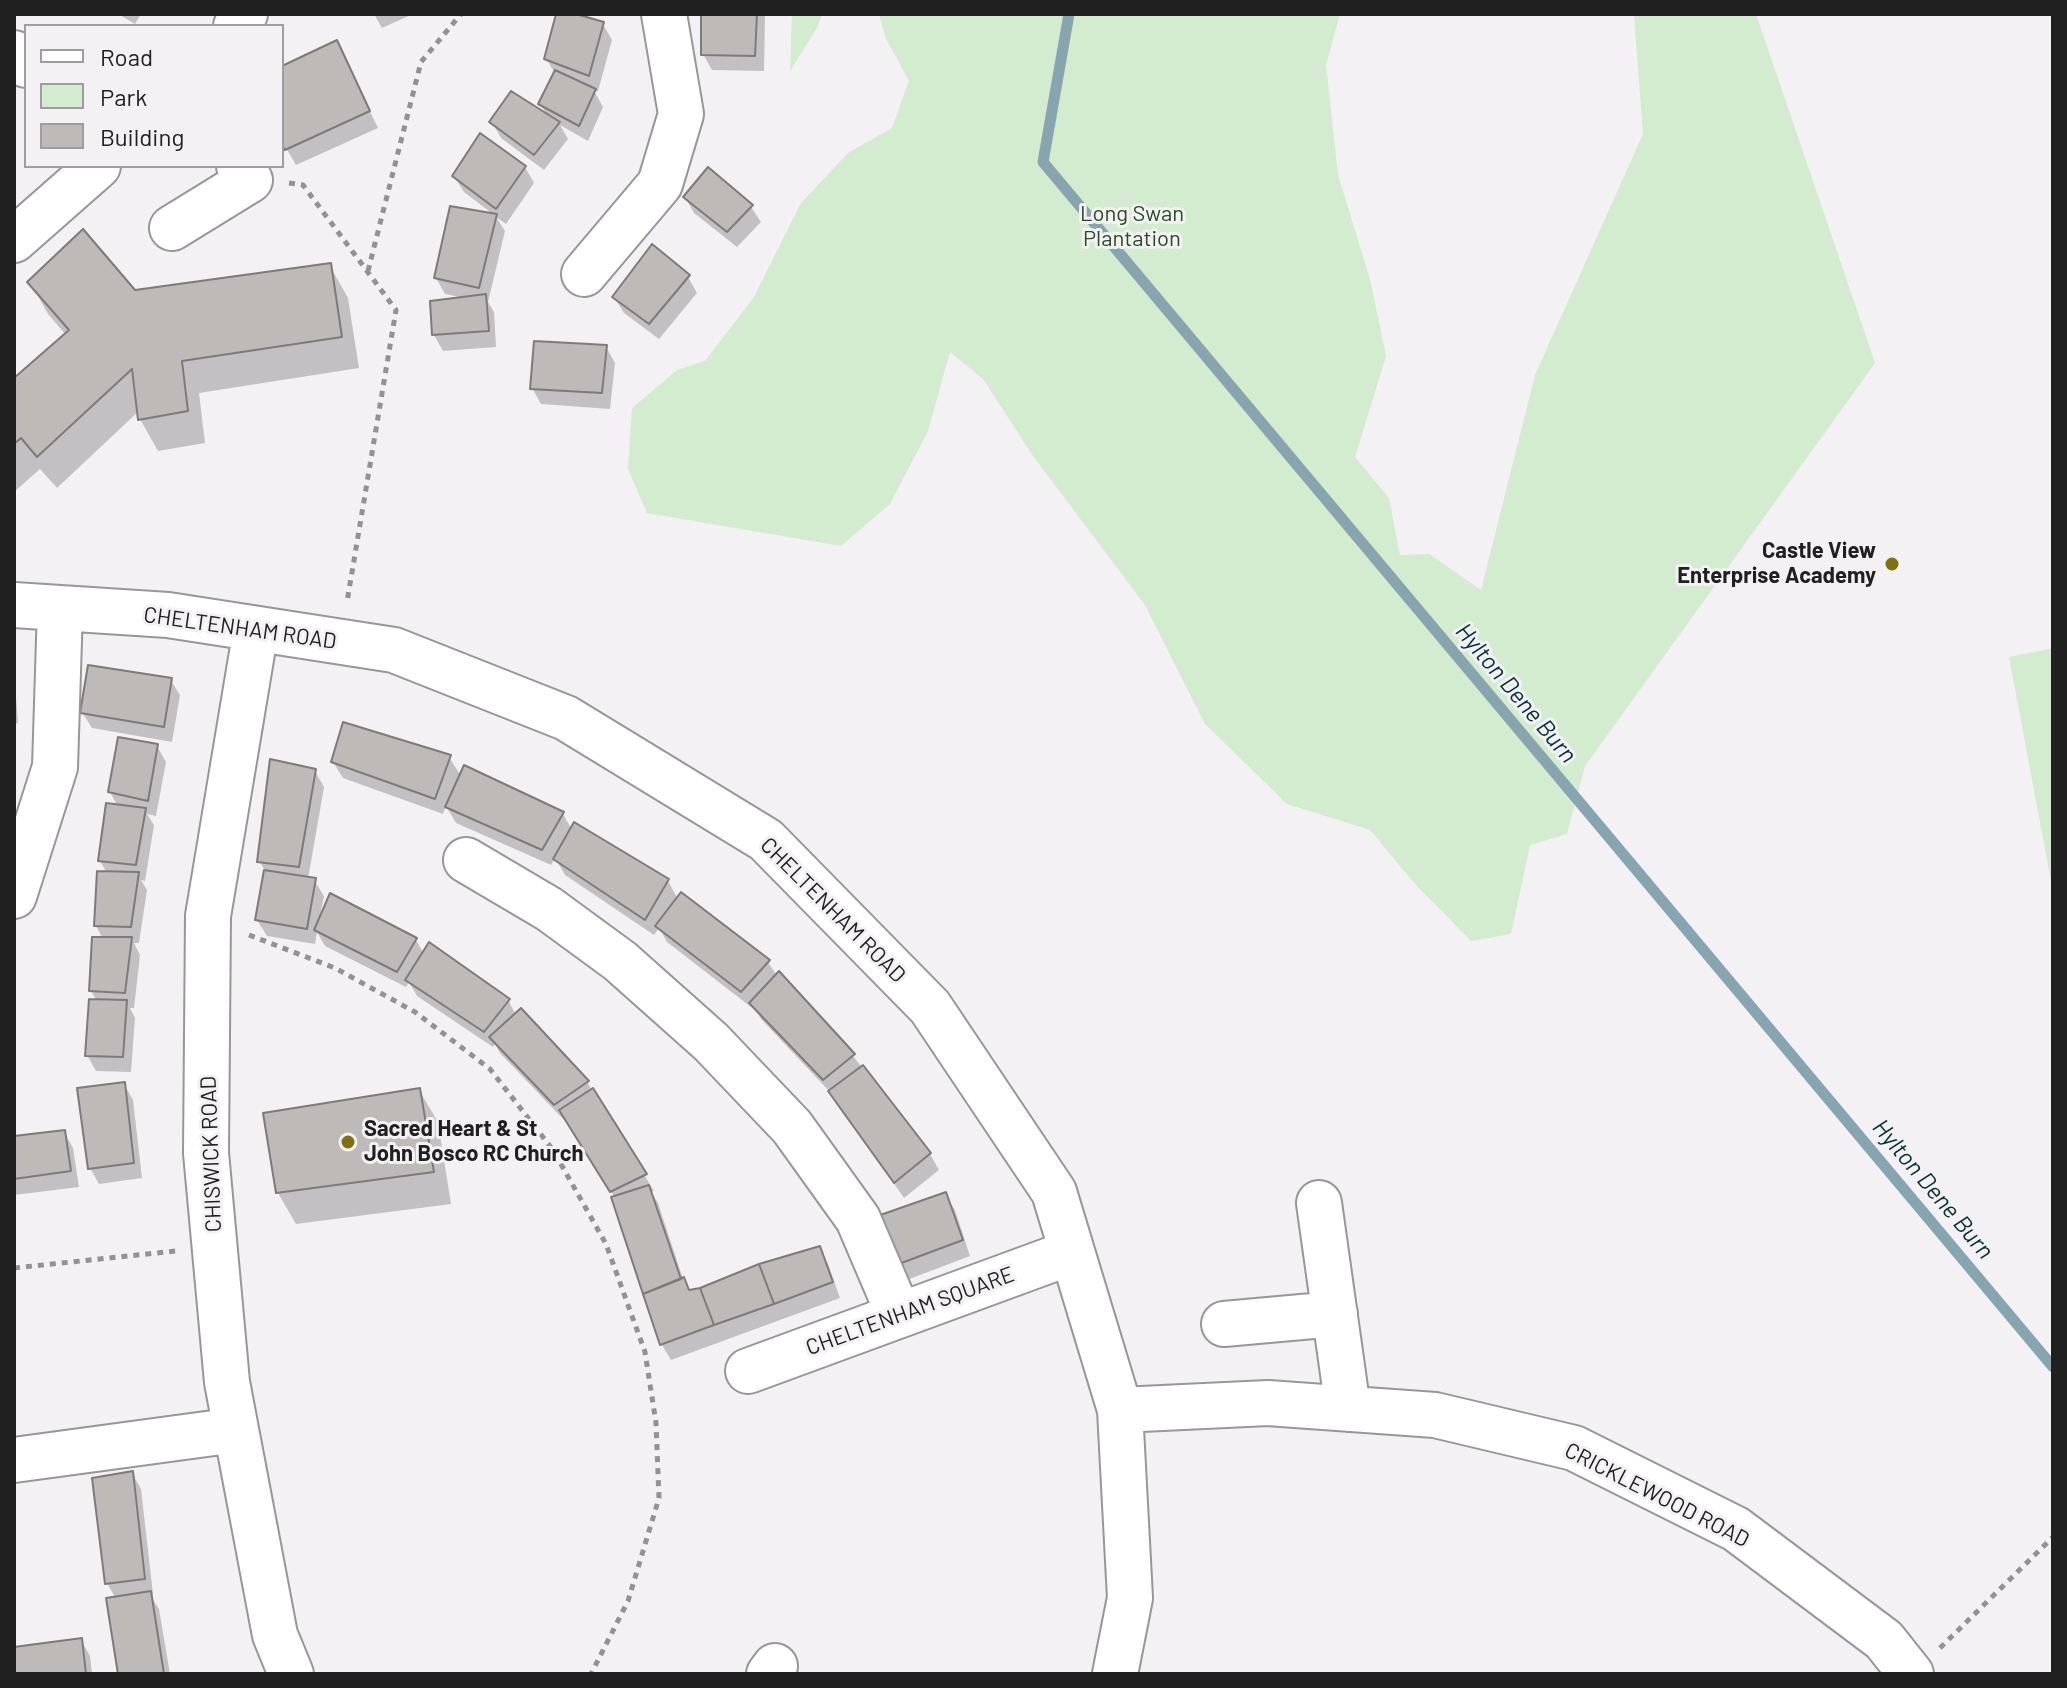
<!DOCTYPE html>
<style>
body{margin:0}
#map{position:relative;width:2067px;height:1688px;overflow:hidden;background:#f3f1f4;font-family:Barlow,sans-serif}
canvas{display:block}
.frame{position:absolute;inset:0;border:16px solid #212021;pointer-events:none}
.legend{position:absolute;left:24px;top:24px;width:260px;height:144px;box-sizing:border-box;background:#f3f1f4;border:2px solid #9f9da0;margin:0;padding:10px 14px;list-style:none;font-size:24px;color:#212021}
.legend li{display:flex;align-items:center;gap:16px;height:40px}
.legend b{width:40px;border:2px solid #9f9da0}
</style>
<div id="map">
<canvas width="2067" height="1688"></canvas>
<div class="frame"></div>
<ul class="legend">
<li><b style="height:10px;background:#fff"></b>Road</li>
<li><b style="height:22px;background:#d3ebce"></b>Park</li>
<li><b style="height:22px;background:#bdbab8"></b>Building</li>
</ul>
</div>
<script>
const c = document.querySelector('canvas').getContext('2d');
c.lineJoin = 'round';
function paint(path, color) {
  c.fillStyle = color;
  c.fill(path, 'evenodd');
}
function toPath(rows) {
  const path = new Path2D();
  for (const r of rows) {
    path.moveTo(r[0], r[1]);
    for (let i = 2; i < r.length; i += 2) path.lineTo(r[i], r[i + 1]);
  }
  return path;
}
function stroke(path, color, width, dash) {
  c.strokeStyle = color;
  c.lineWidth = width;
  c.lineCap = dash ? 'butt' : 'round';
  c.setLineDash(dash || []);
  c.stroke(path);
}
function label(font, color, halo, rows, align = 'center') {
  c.font = font + ' Barlow,sans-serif';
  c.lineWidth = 6;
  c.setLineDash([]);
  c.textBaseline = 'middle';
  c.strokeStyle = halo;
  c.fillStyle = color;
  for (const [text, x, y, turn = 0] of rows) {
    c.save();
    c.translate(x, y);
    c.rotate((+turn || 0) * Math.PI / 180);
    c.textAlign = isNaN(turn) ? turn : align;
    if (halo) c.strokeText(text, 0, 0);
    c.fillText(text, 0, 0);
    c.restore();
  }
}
paint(toPath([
 [792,14,822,14,817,28,790,71],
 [879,14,1340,14,1326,65,1338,175,1370,279,1386,356,1355,457,1389,498,1400,555,1429,554,1481,590,1535,375,1643,134,1634,14,1756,14,1875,363,1585,766,1567,834,1530,845,1511,934,1471,941,1415,884,1370,830,1287,804,1205,724,1145,605,1033,456,983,379,950,352,928,431,890,504,841,546,647,513,628,469,632,408,677,370,705,361,754,297,801,203,848,153,892,128,909,81,886,39],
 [2053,648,2053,892,2009,657]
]), '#d3ebce');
paint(toPath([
 [118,14,141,14,135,24],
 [374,14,413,14,382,28],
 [559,14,569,14,603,24,612,40,598,91,593,89,603,107,588,141,560,125,568,139,544,170,501,138,492,122,548,117,540,103,555,74,546,58],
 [703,14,765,14,764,71,712,70,703,54],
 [345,59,378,128,296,165,282,141,282,68],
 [525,167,534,183,506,224,496,217,505,231,488,302,494,312,496,347,443,351,434,335,465,298,445,294,436,278,494,215,464,192,454,176],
 [708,169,751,207,761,222,737,247,694,213,685,197],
 [330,266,348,298,359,368,199,393,205,443,158,451,140,419,139,411,57,488,40,469,14,492,14,381,66,335,48,314,30,282,134,292],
 [688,277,697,293,659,339,624,313,614,297],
 [606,347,615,363,610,409,541,404,532,388],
 [14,669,18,723,14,724],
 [170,679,180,695,172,742,92,728,82,712],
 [157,746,166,762,156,816,147,814,154,825,145,881,141,880,147,890,139,943,134,943,140,955,134,1008,130,1008,135,1018,131,1072,96,1071,87,1055,97,1001,91,991,103,939,96,926,107,873,100,861,118,807,110,792],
 [449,757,461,776,563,814,572,830,668,881,678,899,768,962,777,976,779,974,853,1056,930,1154,939,1170,904,1198,831,1093,761,1019,753,1005,751,1007,667,942,659,928,654,935,565,875,555,858,551,865,456,823,446,806,443,814,343,778,333,762],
 [315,771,324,787,308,879,314,880,324,896,320,915,416,940,424,954,508,1000,516,1015,587,1082,654,1191,651,1192,658,1203,683,1279,690,1292,819,1248,828,1264,840,1298,671,1360,662,1345,615,1198,566,1118,564,1120,500,1053,495,1044,493,1047,417,996,409,982,406,987,325,946,317,932,315,944,267,936,257,920,266,872,259,861],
 [124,1084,133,1100,142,1178,99,1184,90,1168],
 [419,1090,438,1122,451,1204,296,1224,278,1193],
 [64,1132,73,1148,79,1187,14,1195,14,1138],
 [945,1194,955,1210,970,1256,899,1283,889,1267],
 [132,1473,141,1489,153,1594,150,1595,159,1609,170,1674,120,1674,116,1599,107,1583],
 [81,1640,90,1656,92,1674,14,1674,14,1649]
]), '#0003');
stroke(toPath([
 [1069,14,1043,162,2053,1367]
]), '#86a5ae', 11);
const building = toPath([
 [556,14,576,14,604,22,589,76,544,59,556,14],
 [701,14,757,14,755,56,701,55,701,14],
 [337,40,370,111,285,150,282,145,282,66,337,40],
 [555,70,596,89,579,126,538,104,555,70],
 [511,91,560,122,534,155,489,122,511,91],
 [480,133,526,166,496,209,452,176,480,133],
 [708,167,753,205,727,232,683,197,708,167],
 [450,206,497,214,479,288,434,278,450,206],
 [83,229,135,290,331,263,342,337,182,361,188,411,138,420,132,369,37,457,21,438,14,444,14,378,69,330,27,282,83,229],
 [652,244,690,275,649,324,612,297,652,244],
 [486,294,489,331,432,335,430,301,486,294],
 [534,341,607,345,602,393,530,389,534,341],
 [88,665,172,678,164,727,80,713,88,665],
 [343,722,451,755,435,799,331,762,343,722],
 [118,737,158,744,148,801,108,792,118,737],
 [270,759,316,769,299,867,257,862,270,759],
 [464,765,564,812,542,850,445,807,464,765],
 [106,803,146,808,136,865,98,861,106,803],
 [574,822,669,879,645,920,553,859,574,822],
 [264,870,316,878,307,929,255,920,264,870],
 [97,871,139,872,131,927,94,926,97,871],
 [681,892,770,960,741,992,655,926,681,892],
 [330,893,417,938,397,972,314,930,330,893],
 [92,937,132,937,125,993,89,991,92,937],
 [429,942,510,999,484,1032,405,980,429,942],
 [779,971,855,1054,823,1080,749,1003,779,971],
 [89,999,127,1000,123,1057,85,1056,89,999],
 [521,1008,589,1081,554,1105,489,1037,521,1008],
 [863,1065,931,1153,894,1183,828,1091,863,1065],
 [125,1082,134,1163,88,1169,77,1088,125,1082],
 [420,1088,434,1172,276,1193,263,1113,420,1088],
 [593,1088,647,1174,610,1192,559,1110,593,1088],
 [65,1130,71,1171,14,1179,14,1136,65,1130],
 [649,1185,681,1279,643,1294,611,1197,649,1185],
 [946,1192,963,1240,888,1268,866,1220,946,1192],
 [820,1246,833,1282,774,1304,759,1264,820,1246],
 [759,1264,774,1304,714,1325,700,1288,759,1264],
 [684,1277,689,1290,700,1288,714,1325,660,1345,643,1294,684,1277],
 [133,1471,145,1579,105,1584,92,1478,133,1471],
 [151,1591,164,1674,118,1674,106,1598,151,1591],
 [82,1638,86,1674,14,1674,14,1647,82,1638]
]);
paint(building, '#bdbab8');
stroke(building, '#7d7b79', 2);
const minor = toPath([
 [236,26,245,14],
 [14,53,26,65],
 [172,228,250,180,239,166],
 [14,240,98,166],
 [584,274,660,184,681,114,664,14],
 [14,605,168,615,394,650,566,718,766,840,930,1007,1054,1192,1120,1410,1130,1598,1115,1674],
 [256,629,208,916,206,1153,227,1382,275,1635,291,1674],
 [466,860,549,909,620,961,711,1042,792,1127,858,1219,899,1315],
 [14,896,55,767,60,608],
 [1319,1203,1348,1409],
 [1224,1324,1335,1314],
 [748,1371,1072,1252],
 [1120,1410,1268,1403,1435,1415,1574,1448,1736,1529,1884,1640,1911,1674],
 [14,1460,236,1430],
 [769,1674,775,1666]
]);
stroke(minor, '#979698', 48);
stroke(toPath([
 [289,183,303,185,396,310,347,602],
 [368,271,421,62,461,14],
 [249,935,335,968,415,1012,490,1069,553,1150,606,1244,645,1352,656,1423,659,1498,628,1601,591,1674],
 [14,1268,176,1251],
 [1940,1648,2053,1537]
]), '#929193', 5, [6, 6]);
stroke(minor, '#fff', 44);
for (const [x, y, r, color] of [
 [1892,564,8,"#817010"],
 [348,1142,8,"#817010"]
]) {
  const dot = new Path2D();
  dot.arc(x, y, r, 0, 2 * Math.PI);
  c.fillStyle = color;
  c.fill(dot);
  stroke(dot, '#f3f1f4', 3);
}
label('22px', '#284c21', '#f3f1f4', [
 ["Long Swan",1132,214],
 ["Plantation",1132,239]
]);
label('bold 22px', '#212021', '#f3f1f4', [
 ["Castle View",1876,551],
 ["Enterprise Academy",1876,576],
 ["Sacred Heart & St",364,1129,"left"],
 ["John Bosco RC Church",364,1154,"left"]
], 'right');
label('22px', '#212021', '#f3f1f4', [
 ["CHELTENHAM ROAD",240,628,8],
 ["CHELTENHAM ROAD",833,910,45],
 ["CHISWICK ROAD",211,1154,-92],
 ["CHELTENHAM SQUARE",910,1311,-20],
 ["CRICKLEWOOD ROAD",1657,1495,27]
]);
label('italic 24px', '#05303a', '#f3f1f4', [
 ["Hylton Dene Burn",1516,693,50],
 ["Hylton Dene Burn",1933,1189,50]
]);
</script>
